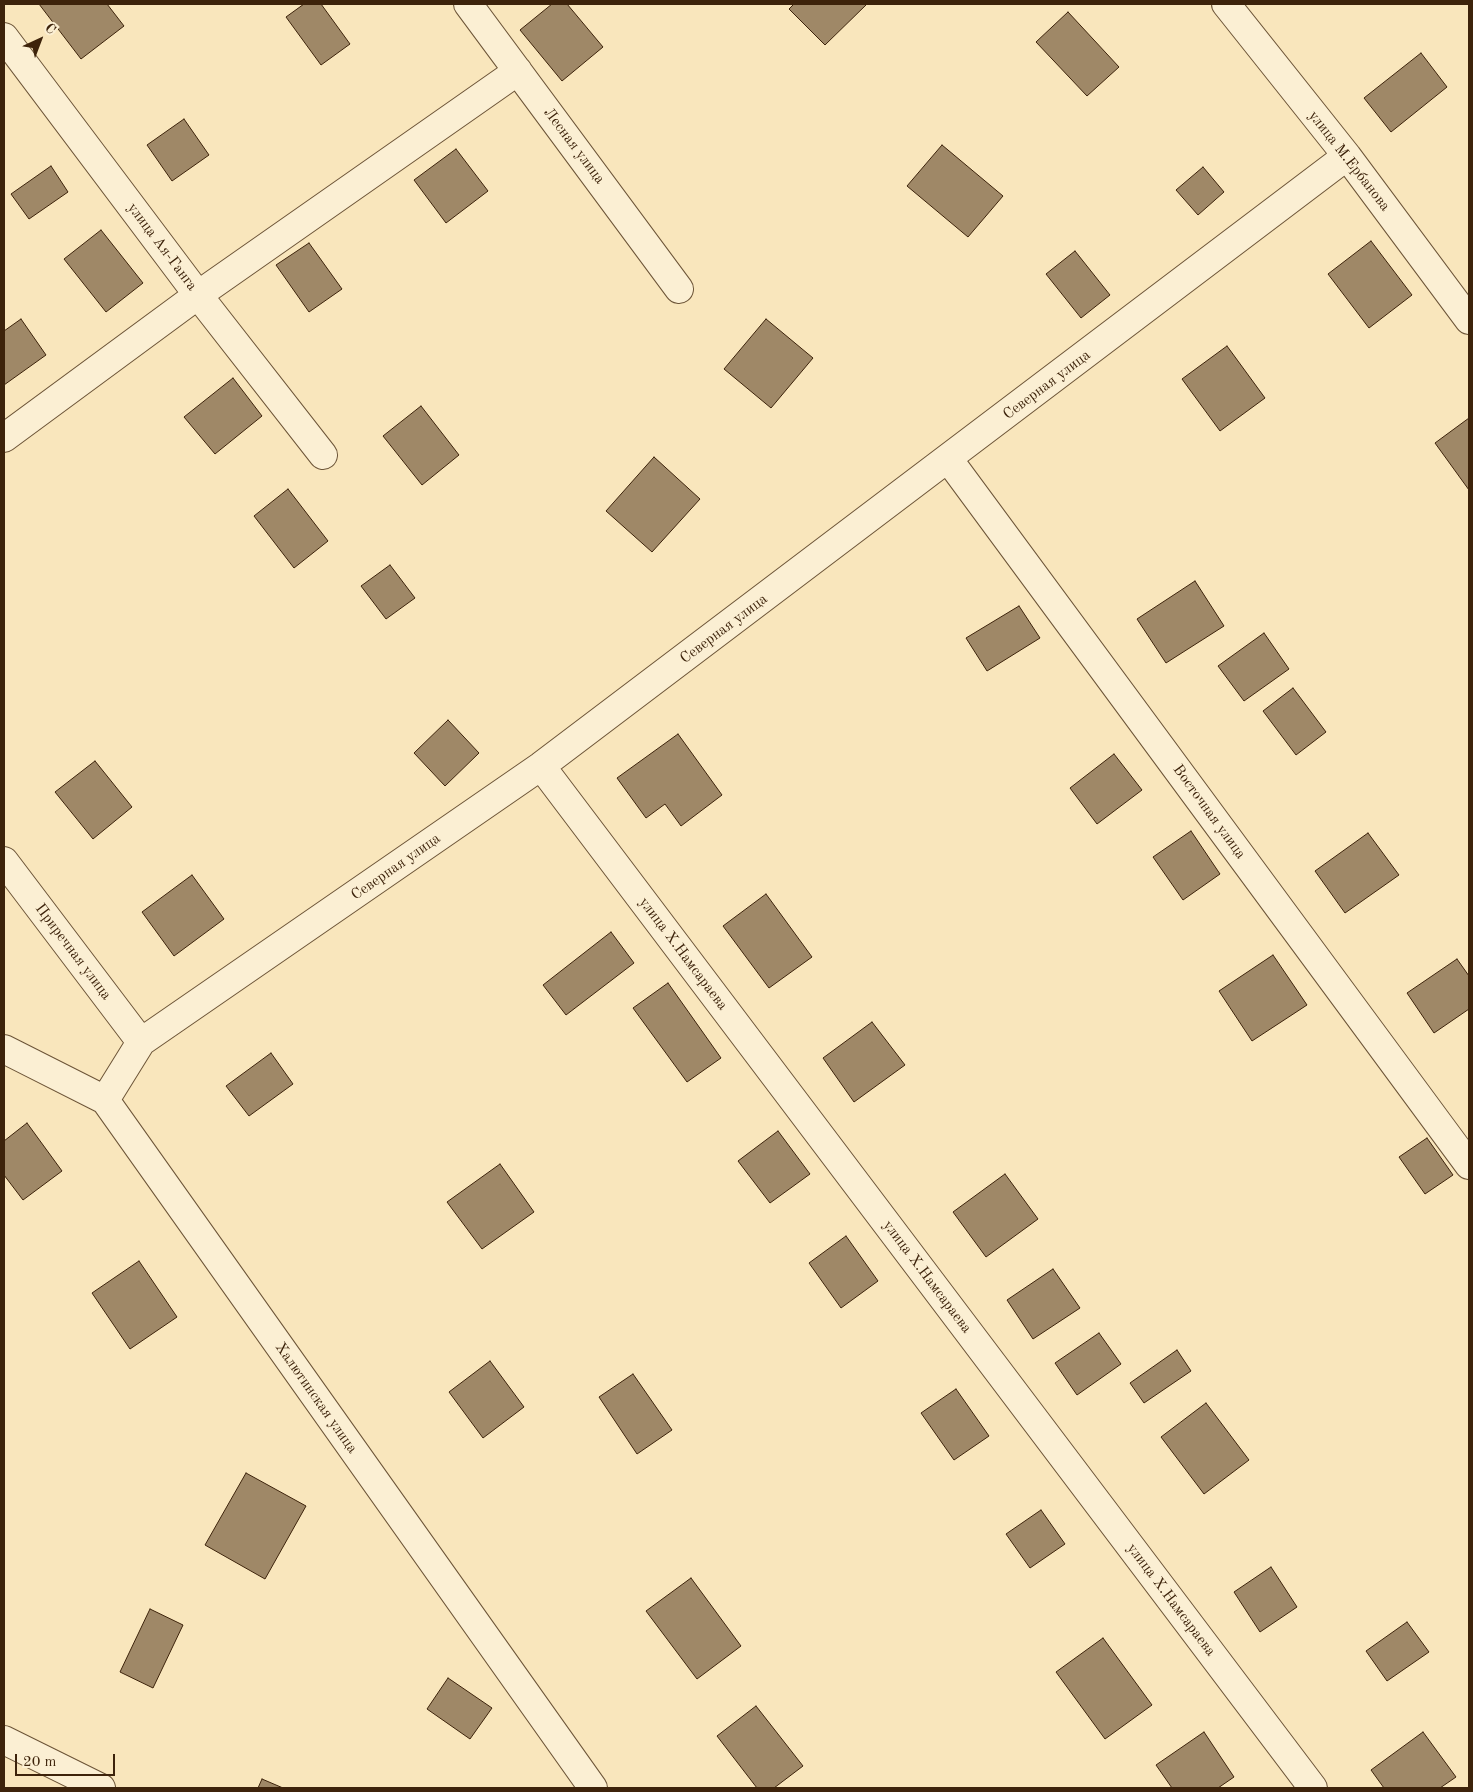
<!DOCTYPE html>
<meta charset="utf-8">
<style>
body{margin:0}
#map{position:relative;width:1473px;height:1792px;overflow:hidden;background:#f9e6bc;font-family:"Old Standard TT",serif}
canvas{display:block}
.frame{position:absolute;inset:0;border:5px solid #3d230b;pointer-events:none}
.north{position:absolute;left:15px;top:15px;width:50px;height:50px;-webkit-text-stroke:4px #fbefd3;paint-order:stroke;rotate:43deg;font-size:14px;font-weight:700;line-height:20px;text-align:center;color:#3d230b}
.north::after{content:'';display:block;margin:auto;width:18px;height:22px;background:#3d230b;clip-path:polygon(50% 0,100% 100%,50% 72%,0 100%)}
.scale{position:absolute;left:15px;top:1754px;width:100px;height:22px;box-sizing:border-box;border:2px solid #3d230b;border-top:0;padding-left:6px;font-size:15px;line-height:18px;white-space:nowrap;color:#3d230b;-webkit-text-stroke:4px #fbefd3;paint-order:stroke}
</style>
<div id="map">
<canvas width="1473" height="1792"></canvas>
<div class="frame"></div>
<div class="north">С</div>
<div class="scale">20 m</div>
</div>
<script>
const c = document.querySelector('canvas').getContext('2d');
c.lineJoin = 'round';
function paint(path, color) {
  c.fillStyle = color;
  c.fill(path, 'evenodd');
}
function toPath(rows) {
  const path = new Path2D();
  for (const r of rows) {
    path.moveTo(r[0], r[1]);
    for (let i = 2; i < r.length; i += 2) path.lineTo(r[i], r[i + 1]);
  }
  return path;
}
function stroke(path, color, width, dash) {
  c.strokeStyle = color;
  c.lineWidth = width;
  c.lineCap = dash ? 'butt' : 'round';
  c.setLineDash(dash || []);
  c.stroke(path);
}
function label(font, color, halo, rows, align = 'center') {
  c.font = font + ' "Old Standard TT",serif';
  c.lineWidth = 4;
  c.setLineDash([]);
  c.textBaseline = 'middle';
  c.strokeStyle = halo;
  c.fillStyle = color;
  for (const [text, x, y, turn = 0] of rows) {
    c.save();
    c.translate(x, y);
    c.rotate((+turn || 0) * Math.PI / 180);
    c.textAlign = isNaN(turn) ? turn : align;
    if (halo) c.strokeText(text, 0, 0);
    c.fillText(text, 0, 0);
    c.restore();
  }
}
const building = toPath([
 [39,4,107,4,124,26,81,59,39,4],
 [304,4,321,4,350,44,321,65,286,17,304,4],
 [552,4,567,4,603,47,562,81,520,30,552,4],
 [794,4,867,4,825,45,789,9,794,4],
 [1068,12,1119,67,1087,96,1036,42,1068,12],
 [1421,53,1447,87,1391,132,1364,98,1421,53],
 [184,119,209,155,172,181,147,145,184,119],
 [942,145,1003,196,968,237,907,186,942,145],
 [456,149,488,191,446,223,414,180,456,149],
 [51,166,68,192,29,219,11,194,51,166],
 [1203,167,1224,192,1198,215,1176,190,1203,167],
 [101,230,143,283,106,312,64,259,101,230],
 [1371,241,1412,295,1369,328,1328,274,1371,241],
 [309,243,342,289,309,312,276,265,309,243],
 [1075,251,1110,295,1081,318,1046,274,1075,251],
 [21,319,46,355,4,385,4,331,21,319],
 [766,319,813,358,771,408,724,369,766,319],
 [1227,346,1265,398,1220,431,1182,379,1227,346],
 [233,378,262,416,215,454,184,417,233,378],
 [421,406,459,455,422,485,383,436,421,406],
 [1469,418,1469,490,1435,443,1469,418],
 [654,457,700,499,652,552,606,511,654,457],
 [288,489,328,541,294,568,254,516,288,489],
 [390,565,415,598,386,619,361,586,390,565],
 [1195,581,1224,626,1166,663,1137,619,1195,581],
 [1019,606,1040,638,987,671,966,638,1019,606],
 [1264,633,1289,669,1244,701,1218,666,1264,633],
 [1293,688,1326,732,1296,755,1263,711,1293,688],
 [448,720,479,753,445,786,414,753,448,720],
 [678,734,722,795,681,826,665,804,646,818,617,778,678,734],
 [1114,754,1142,790,1097,824,1070,788,1114,754],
 [95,761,132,807,93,839,55,792,95,761],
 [1191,831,1220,874,1183,900,1153,857,1191,831],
 [1368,833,1399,875,1345,913,1315,871,1368,833],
 [192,875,224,919,174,956,142,912,192,875],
 [766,894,812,957,769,988,723,926,766,894],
 [611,932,634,963,566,1015,543,985,611,932],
 [1273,955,1307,1005,1252,1041,1219,991,1273,955],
 [1457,959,1469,976,1469,1009,1434,1033,1407,993,1457,959],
 [668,983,721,1058,687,1082,633,1008,668,983],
 [872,1022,905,1065,854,1102,823,1058,872,1022],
 [271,1053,293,1084,249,1116,226,1086,271,1053],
 [27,1123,62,1171,23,1200,4,1175,4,1141,27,1123],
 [778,1131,810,1174,770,1203,738,1161,778,1131],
 [1427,1138,1453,1175,1425,1194,1399,1157,1427,1138],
 [500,1164,534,1212,482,1249,447,1202,500,1164],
 [1005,1174,1038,1219,986,1257,953,1212,1005,1174],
 [846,1236,878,1281,841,1308,809,1263,846,1236],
 [139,1261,177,1317,130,1349,92,1293,139,1261],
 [1053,1269,1080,1308,1033,1339,1007,1300,1053,1269],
 [1099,1333,1121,1364,1077,1395,1055,1363,1099,1333],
 [1177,1350,1191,1371,1144,1403,1130,1383,1177,1350],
 [490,1361,524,1407,483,1438,449,1392,490,1361],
 [633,1374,672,1430,637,1454,599,1397,633,1374],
 [956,1389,989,1436,954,1460,921,1413,956,1389],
 [1206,1403,1249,1460,1204,1494,1161,1437,1206,1403],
 [246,1473,306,1506,265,1579,205,1545,246,1473],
 [1041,1510,1065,1544,1030,1568,1006,1534,1041,1510],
 [1271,1567,1297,1607,1260,1632,1234,1592,1271,1567],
 [691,1578,741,1646,697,1679,646,1611,691,1578],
 [150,1609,183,1625,153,1688,120,1672,150,1609],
 [1407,1622,1429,1652,1387,1681,1366,1651,1407,1622],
 [1103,1638,1152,1705,1105,1739,1056,1672,1103,1638],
 [448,1678,492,1708,470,1739,427,1709,448,1678],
 [756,1706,803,1766,774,1788,757,1788,717,1736,756,1706],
 [1204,1732,1234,1777,1218,1788,1172,1788,1156,1765,1204,1732],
 [1423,1732,1456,1777,1440,1788,1384,1788,1371,1770,1423,1732],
 [262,1779,283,1788,258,1788,262,1779]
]);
paint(building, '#9f8867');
stroke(building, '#3d230b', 1);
const street = toPath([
 [468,4,679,289],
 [1226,4,1347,156,1469,320],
 [4,37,198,295,323,455],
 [4,438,198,295,518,71],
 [949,460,1469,1165],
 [541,766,1313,1788],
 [4,861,141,1042],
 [4,1049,105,1100,593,1788],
 [105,1100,141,1042,541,766,1347,156],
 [4,1740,101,1788]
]);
stroke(street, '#6c5437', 30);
stroke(street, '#fbefd3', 28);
label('15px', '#3d230b', '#fbefd3', [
 ["Лесная улица",574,146,53],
 ["улица М.Ербанова",1349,161,52],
 ["улица Ая-Ганга",162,247,53],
 ["Северная улица",1047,385,-37],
 ["Северная улица",724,629,-37],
 ["Восточная улица",1209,812,54],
 ["Северная улица",396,867,-35],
 ["Приречная улица",73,952,53],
 ["улица Х.Намсараева",683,954,53],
 ["улица Х.Намсараева",927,1277,53],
 ["Халютинская улица",316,1398,55],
 ["улица Х.Намсараева",1171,1600,53]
]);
</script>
